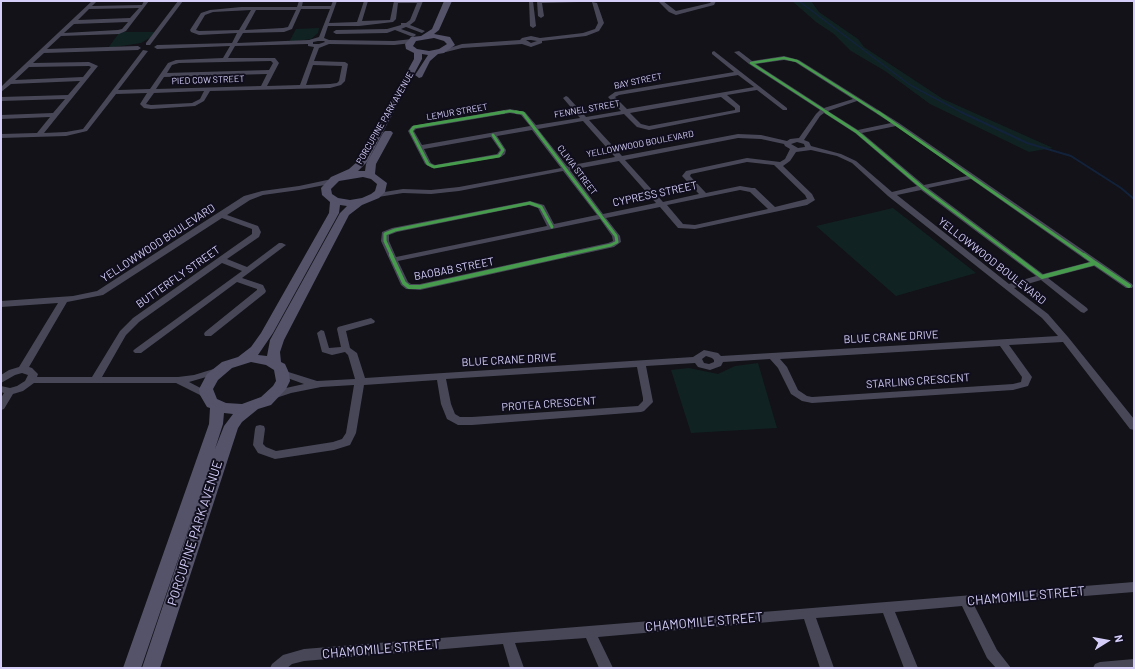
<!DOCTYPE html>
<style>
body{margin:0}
#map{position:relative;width:1135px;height:669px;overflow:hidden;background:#121218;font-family:Barlow,sans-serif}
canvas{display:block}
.frame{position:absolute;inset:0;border:2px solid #d4cef9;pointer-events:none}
.north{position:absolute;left:1087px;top:621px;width:40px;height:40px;-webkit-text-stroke:3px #100e1c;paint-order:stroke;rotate:79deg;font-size:11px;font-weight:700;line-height:16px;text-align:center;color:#d4cef9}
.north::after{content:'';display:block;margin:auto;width:14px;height:18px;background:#d4cef9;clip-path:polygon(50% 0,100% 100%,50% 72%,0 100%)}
</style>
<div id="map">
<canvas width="1135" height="669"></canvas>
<div class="frame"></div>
<div class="north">N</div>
</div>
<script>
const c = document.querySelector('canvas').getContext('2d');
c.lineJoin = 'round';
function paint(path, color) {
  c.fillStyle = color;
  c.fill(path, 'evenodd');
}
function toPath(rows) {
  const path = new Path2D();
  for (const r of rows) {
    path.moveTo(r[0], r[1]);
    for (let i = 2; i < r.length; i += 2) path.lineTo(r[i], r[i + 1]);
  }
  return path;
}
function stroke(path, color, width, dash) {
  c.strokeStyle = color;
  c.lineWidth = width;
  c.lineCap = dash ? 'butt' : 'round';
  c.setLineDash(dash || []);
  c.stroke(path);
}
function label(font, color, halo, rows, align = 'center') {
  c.font = font + ' Barlow,sans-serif';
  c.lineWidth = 4;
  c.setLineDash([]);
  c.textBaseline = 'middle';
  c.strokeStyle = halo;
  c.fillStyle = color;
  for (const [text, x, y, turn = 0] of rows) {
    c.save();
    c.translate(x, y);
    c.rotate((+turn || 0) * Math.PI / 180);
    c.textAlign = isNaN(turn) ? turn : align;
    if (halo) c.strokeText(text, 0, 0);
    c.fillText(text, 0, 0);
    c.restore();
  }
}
paint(toPath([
 [792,1,811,1,819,12,858,39,864,47,943,99,1053,148,1029,152,930,104,885,71,851,51,834,34,816,22],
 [319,28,318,33,311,39,289,42,296,29],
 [123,32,155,32,151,37,141,43,108,48,119,33],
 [893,208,976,273,896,296,816,226],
 [758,363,777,428,691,433,671,370,689,368,718,374,735,366]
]), '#122');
stroke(toPath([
 [799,1,910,85,963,113]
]), '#13223b', 1.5);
stroke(toPath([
 [961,112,1027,143,1071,156,1121,188,1134,199]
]), '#13223b', 2);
paint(toPath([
 [92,1,97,1,92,6,142,5,144,1,149,1,126,31,119,34,61,36,47,49,138,46,141,48,138,50,44,53,33,63,89,62,98,66,44,133,66,132,83,129,143,50,148,51,118,90,150,89,168,63,176,60,223,58,230,46,157,49,154,47,157,45,232,43,237,33,199,35,191,32,190,30,201,13,210,10,241,7,297,7,299,1,303,1,302,6,331,6,333,1,337,1,329,23,357,22,364,1,368,1,362,21,390,20,394,1,423,1,415,21,410,25,425,31,422,33,406,27,401,29,415,34,416,35,413,37,395,30,387,33,336,34,333,32,336,30,387,29,401,25,401,23,406,23,410,20,417,3,398,3,396,19,393,22,359,26,328,26,324,38,329,40,394,41,412,39,415,41,412,43,394,45,329,44,319,48,314,61,345,62,348,64,345,81,341,85,330,88,210,91,204,101,195,106,151,109,144,108,140,104,147,93,116,94,87,131,66,136,1,138,1,134,37,133,50,117,1,119,1,115,53,113,65,99,1,101,1,97,68,95,80,81,11,84,1,92,1,87,7,81,92,1],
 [139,8,130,18,78,20,89,9,139,8],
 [301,9,330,9,319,37,309,40,237,43,243,33,284,32,292,29,301,9],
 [251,10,239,30,199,31,196,30,205,15,213,12,251,10],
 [256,10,296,10,288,27,283,28,245,30,256,10],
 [128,22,122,29,118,30,64,33,74,24,128,22],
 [318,41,324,41,325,42,319,44,313,44,313,42,318,41],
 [308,44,308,46,314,47,300,85,267,86,279,63,275,58,228,58,235,46,308,44],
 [271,61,273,63,269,70,167,73,172,65,179,63,271,61],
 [313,65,342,66,339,81,337,83,330,84,306,85,313,65],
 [89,66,91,67,83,77,15,80,29,67,89,66],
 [267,74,261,86,156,89,164,77,267,74],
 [204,91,200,99,192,103,151,105,146,104,154,93,204,91],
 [178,1,183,1,150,45,146,45,146,43,178,1],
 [529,1,533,1,536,26,533,28,530,26,529,1],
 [537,1,581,1,579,2,542,3,544,16,541,18,538,16,537,1],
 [658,1,663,1,676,11,710,3,712,1,716,1,714,5,676,15,669,12,658,1],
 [592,2,597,3,604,23,599,31,586,36,542,41,542,43,531,47,522,44,462,48,446,52,443,50,462,44,520,40,522,38,531,36,540,38,583,33,595,29,598,23,592,2],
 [526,40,531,40,537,41,531,43,526,40],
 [714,51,787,108,787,110,783,110,757,90,727,95,740,106,740,112,649,130,637,127,624,114,589,120,622,156,738,134,761,135,787,141,790,139,799,138,816,114,820,110,749,64,734,52,739,51,752,61,784,56,799,60,899,123,1132,284,1133,286,1132,288,1126,288,1094,266,1048,278,1087,308,1088,310,1084,313,1081,312,1041,280,1014,288,1048,314,1068,337,1134,419,1134,430,1130,429,1063,342,1009,345,1032,377,1028,386,1013,390,812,403,802,401,791,394,778,368,770,359,723,362,721,366,710,370,698,367,695,363,646,366,653,402,644,411,641,412,472,425,458,425,447,419,441,404,437,380,364,385,356,433,350,445,334,450,275,459,258,453,253,445,255,429,256,426,260,425,264,426,265,429,263,444,266,447,276,451,333,442,342,439,346,433,354,385,321,387,291,393,273,399,270,398,268,396,270,394,286,388,304,384,279,375,277,373,279,371,282,370,317,381,355,379,348,355,345,352,332,355,322,352,317,333,321,330,324,331,329,348,341,347,337,329,338,327,371,318,375,321,374,323,346,331,350,348,357,353,365,378,693,357,704,350,718,353,721,356,1058,336,1042,318,888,196,852,163,837,156,811,150,796,152,790,161,783,166,812,194,815,200,807,205,695,229,678,228,660,207,606,218,620,236,621,242,614,247,420,290,406,289,401,285,381,241,382,232,392,228,530,201,544,205,554,224,597,215,563,171,459,191,431,194,403,193,372,198,372,194,403,189,431,190,459,187,561,168,532,130,497,136,506,150,505,154,501,157,432,168,425,164,408,131,412,126,510,109,525,112,536,125,580,118,563,98,566,96,568,97,586,117,621,111,608,97,615,92,734,72,712,54,712,52,714,51],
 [784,60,795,62,853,99,824,108,756,64,784,60],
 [738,75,754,87,627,109,615,97,619,95,738,75],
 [721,97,735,108,735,110,649,126,641,124,630,113,721,97],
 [857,101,891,123,858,130,828,111,857,101],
 [510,113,521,115,530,126,422,145,414,131,416,129,510,113],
 [824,113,855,133,917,186,892,192,856,161,841,154,811,146,809,142,804,140,820,116,824,113],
 [583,121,615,157,567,166,538,129,583,121],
 [896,126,967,176,924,185,862,133,896,126],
 [491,137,500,150,497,154,435,165,431,163,424,149,491,137],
 [738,138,761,139,784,144,785,146,790,149,785,159,780,162,747,158,686,171,682,176,699,194,663,202,625,160,738,138],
 [797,142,804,144,805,147,798,148,791,144,797,142],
 [619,161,656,203,603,214,570,170,619,161],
 [747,162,774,165,805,195,807,199,775,207,755,188,752,188,740,186,706,193,690,176,691,174,747,162],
 [971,179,1089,262,1043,274,928,188,971,179],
 [740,190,750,192,768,209,695,225,683,224,667,205,740,190],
 [921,190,1036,276,1009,284,897,195,921,190],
 [529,205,538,208,547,226,396,257,389,241,389,235,397,232,529,205],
 [600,219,612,236,613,241,608,243,420,284,411,284,408,282,398,261,600,219],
 [1000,346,1022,377,1021,382,1013,384,812,397,807,396,798,390,787,367,780,359,1000,346],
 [706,356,712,358,714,360,714,362,709,364,704,363,702,359,706,356],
 [637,367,643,398,643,401,638,406,472,417,460,417,455,414,451,404,446,379,637,367],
 [332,179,335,179,335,183,299,190,263,195,250,200,227,215,258,226,261,232,259,237,227,259,247,267,279,243,282,243,286,245,242,278,263,285,266,291,265,293,211,336,205,336,204,334,205,332,257,290,257,289,237,282,141,353,135,353,133,351,135,349,242,271,222,263,139,322,126,335,102,377,178,377,194,375,217,368,220,369,222,371,220,373,189,382,210,393,212,395,210,397,204,397,176,383,34,383,23,391,13,394,4,409,1,410,1,398,4,393,1,392,1,386,10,388,17,386,25,381,28,375,22,373,15,375,1,383,1,375,9,370,19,367,58,303,1,307,1,301,73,296,97,291,244,196,262,191,299,186,332,179],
 [222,218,252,229,252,234,133,318,120,331,92,377,37,377,38,374,32,368,29,367,67,302,103,295,222,218],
 [1134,582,1134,592,974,605,997,650,1011,668,996,668,987,658,962,606,895,612,918,668,904,668,883,613,816,618,834,668,820,668,804,619,598,637,613,668,599,668,586,638,515,643,524,668,510,668,503,644,304,661,292,664,287,668,270,668,272,664,283,655,304,649,1134,582],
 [1134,659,1134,668,1093,668,1095,664,1100,662,1134,659]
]), '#484758');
paint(toPath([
 [444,1,452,1,439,30,434,34,450,37,455,45,444,53,438,54,430,61,422,77,419,78,415,75,428,55,422,54,422,59,367,162,358,171,365,171,366,164,383,133,385,131,391,131,393,133,376,164,375,174,387,183,385,192,379,198,362,205,349,215,284,340,280,352,281,362,285,364,289,373,290,381,286,389,271,405,258,409,242,422,238,428,160,668,142,668,199,498,141,668,123,668,209,424,210,408,207,407,200,395,199,389,207,374,222,362,238,357,251,347,261,333,329,213,330,202,322,195,321,188,331,177,349,169,358,161,414,59,414,53,406,49,405,44,411,37,421,36,432,29,444,1],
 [434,38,444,41,447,44,439,49,429,51,417,49,413,46,416,41,434,38],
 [363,177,371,179,377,184,375,191,371,194,362,198,350,200,338,198,332,194,331,189,339,181,363,177],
 [340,205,347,206,340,213,270,340,267,356,258,355,273,333,339,213,340,205],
 [251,362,266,365,274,370,276,381,273,386,261,397,242,404,226,403,217,399,213,389,218,380,232,368,251,362],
 [224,413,233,414,224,426,215,449,223,424,224,413]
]), '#54536a');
stroke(toPath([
 [498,113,510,111,523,113],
 [828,113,751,63,784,58,797,61,879,113]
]), '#469c4c', 2.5);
stroke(toPath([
 [516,112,523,113,616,236,617,242,611,245,561,256],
 [826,112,857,132,923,188,1014,256],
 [878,112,1085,256],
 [493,135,503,150,499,156,434,167,428,164,411,131,414,127,504,112],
 [392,256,385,241,385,234,395,230,530,203,541,207,552,227]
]), '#469c4c', 3);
stroke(toPath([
 [391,255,404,283,409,287,420,287,565,255],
 [1013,255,1042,277,1095,263],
 [1084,255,1095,263],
 [1095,263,1129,286]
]), '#469c4c', 4);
label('9px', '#d4cef9', '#100e1c', [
 ["PIED COW STREET",208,80,-2],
 ["BAY STREET",638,81,-12],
 ["FENNEL STREET",587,109,-10],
 ["LEMUR STREET",457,112,-10],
 ["PORCUPINE PARK AVENUE",385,118,-60],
 ["YELLOWWOOD BOULEVARD",640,144,-11],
 ["CLIVIA STREET",577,170,53]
]);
label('11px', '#d4cef9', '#100e1c', [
 ["CYPRESS STREET",655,194,-12],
 ["YELLOWWOOD BOULEVARD",158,243,-33],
 ["YELLOWWOOD BOULEVARD",992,261,38],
 ["BAOBAB STREET",454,269,-11],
 ["BUTTERFLY STREET",178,277,-35],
 ["BLUE CRANE DRIVE",891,337,-3],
 ["BLUE CRANE DRIVE",509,360,-3],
 ["STARLING CRESCENT",918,381,-4],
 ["PROTEA CRESCENT",549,404,-4]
]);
label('13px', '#d4cef9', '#100e1c', [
 ["PORCUPINE PARK AVENUE",195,533,-72],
 ["CHAMOMILE STREET",1026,596,-5],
 ["CHAMOMILE STREET",704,622,-5],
 ["CHAMOMILE STREET",381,649,-5]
]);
</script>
